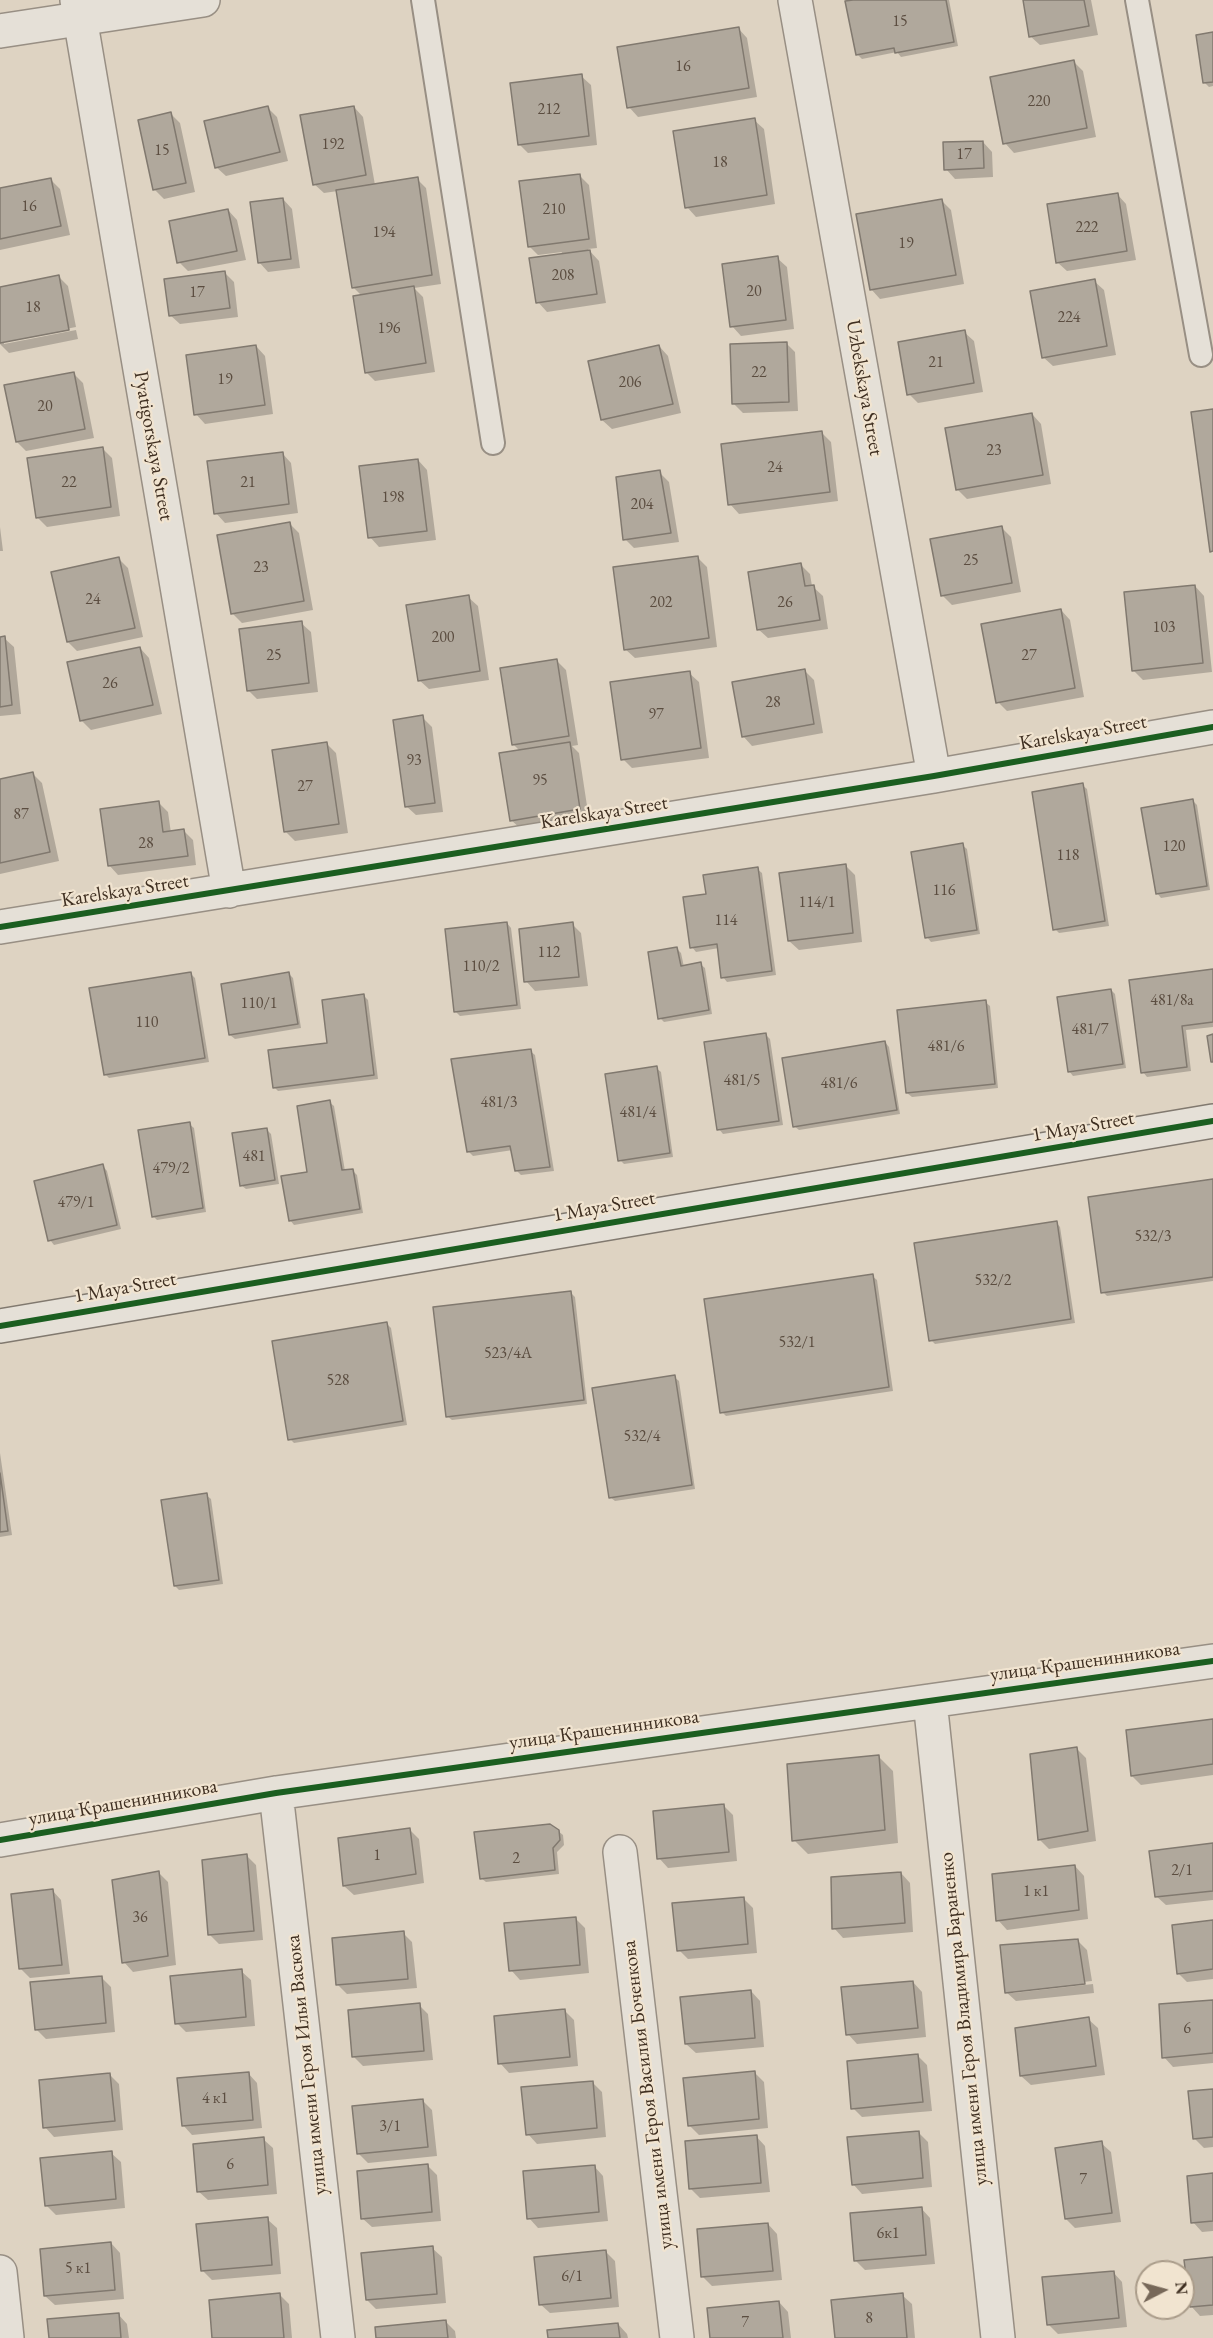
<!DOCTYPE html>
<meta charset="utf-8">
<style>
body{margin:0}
#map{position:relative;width:1213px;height:2338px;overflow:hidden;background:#ded3c2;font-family:"EB Garamond",serif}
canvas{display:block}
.north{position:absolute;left:1135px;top:2260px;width:60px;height:60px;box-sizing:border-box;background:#f1e4d0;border:2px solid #aa9c8a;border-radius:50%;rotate:84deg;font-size:16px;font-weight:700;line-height:24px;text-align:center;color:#3f2f21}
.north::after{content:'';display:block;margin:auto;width:21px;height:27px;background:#776859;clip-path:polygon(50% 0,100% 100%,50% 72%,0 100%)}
</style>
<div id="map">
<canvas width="1213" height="2338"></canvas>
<div class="north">N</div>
</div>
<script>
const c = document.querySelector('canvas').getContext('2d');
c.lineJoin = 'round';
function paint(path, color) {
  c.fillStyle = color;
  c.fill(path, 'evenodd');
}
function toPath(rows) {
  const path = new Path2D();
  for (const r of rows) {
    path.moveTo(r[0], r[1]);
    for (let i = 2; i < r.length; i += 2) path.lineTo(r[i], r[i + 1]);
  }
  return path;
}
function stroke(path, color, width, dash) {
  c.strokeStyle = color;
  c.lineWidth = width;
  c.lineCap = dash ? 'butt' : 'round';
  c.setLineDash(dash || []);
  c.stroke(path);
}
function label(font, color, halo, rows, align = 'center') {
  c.font = font + ' "EB Garamond",serif';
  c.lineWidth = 4.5;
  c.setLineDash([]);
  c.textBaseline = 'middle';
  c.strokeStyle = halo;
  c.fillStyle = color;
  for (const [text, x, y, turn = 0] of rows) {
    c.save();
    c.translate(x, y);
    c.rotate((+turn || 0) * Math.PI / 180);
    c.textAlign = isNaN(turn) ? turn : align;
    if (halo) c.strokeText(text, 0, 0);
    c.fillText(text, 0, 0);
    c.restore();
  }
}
paint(toPath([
 [861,0,949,0,958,46,901,57,897,52,862,59,857,54],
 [1024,0,1091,0,1098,35,1040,45,1030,36],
 [738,28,747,38,757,97,638,117,629,107],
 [1213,34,1213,86,1209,87,1204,82],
 [1074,62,1083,71,1096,137,1014,153,1005,143],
 [581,76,591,85,597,145,528,153,519,144],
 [354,107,363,117,375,185,417,179,426,188,441,284,414,288,423,297,435,372,375,381,366,372,362,296,353,287,338,191,324,193,314,184],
 [268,108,277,117,288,161,226,176,216,167],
 [171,114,180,123,195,192,164,199,154,189],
 [754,120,764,129,775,204,696,217,687,207],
 [983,142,992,152,993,177,955,179,946,169],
 [580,176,589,185,597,248,588,249,599,261,606,303,547,312,538,302,562,252,538,255,529,246],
 [50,179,60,189,70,235,0,250,0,190],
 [1117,194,1126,204,1136,260,1067,271,1057,262],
 [283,199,292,209,300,268,268,272,259,262],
 [941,200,951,210,964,284,880,299,871,289],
 [228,210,237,220,246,260,188,271,179,262],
 [777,258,787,267,794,329,741,336,732,326],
 [225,273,234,282,238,317,180,324,170,315],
 [59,277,68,286,76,327,4,341,4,344,76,330,78,339,9,353,0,344,0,288],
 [1094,281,1104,290,1116,355,1053,366,1043,357],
 [964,332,974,341,983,392,918,403,909,394],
 [786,343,795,352,798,411,743,413,734,404],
 [256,346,265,356,273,414,205,424,196,414],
 [659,346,668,356,681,413,612,429,602,420,590,362],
 [73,373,83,383,94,438,26,451,17,442],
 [1032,414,1041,424,1051,484,967,499,958,490],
 [821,432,831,442,838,501,739,514,730,504],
 [103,449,112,458,120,516,47,527,37,517],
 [282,453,291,463,298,513,225,523,216,513],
 [418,460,427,470,436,540,379,547,370,537],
 [659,472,669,482,679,542,634,548,625,539],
 [289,523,299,533,313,610,242,623,233,614,219,536],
 [0,527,3,551,0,551],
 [1001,527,1011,537,1021,592,952,605,942,595],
 [697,557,707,567,717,647,635,658,625,649],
 [119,559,128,568,143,637,77,651,68,642],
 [801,565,810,574,812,586,823,596,828,629,768,638,758,629],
 [1195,586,1204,596,1212,672,1143,680,1133,670],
 [468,597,478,606,489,680,429,689,419,680],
 [1061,610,1070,620,1084,697,1007,711,998,702],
 [301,623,311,632,318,692,257,699,248,690],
 [0,638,4,638,14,647,21,714,0,716],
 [140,648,149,658,162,714,91,730,81,720],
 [557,661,566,670,578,745,572,746,579,753,589,819,521,829,511,820,520,751,513,744],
 [804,670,814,680,823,733,752,746,743,736],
 [689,673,699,682,709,758,632,768,623,759],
 [422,717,432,727,443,812,416,815,406,806],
 [326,743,336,753,348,833,295,841,286,832],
 [32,773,42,783,59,861,0,874,0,780],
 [1082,785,1087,789,1109,926,1059,933,1055,929],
 [1193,801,1197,805,1210,890,1161,898,1157,893],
 [159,803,168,812,171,833,184,831,193,840,196,865,118,875,109,865],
 [962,845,967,849,980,934,931,942,927,937],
 [846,866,855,875,862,942,799,950,789,941],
 [757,869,762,873,776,975,727,982,723,977,719,948,696,952,692,947,707,896],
 [507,923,511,928,521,1009,460,1016,455,1011],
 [572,924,581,933,588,986,535,991,526,981],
 [677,949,681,953,684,967,700,964,705,968,712,1014,664,1022,660,1018],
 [1213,970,1213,1027,1186,1030,1191,1071,1147,1077,1143,1072],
 [190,973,195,978,209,1062,109,1078,105,1074],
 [289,974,293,978,301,1028,235,1039,230,1035],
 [1111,990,1115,994,1126,1068,1073,1076,1069,1071],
 [364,996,368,1000,378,1079,278,1091,274,1087,329,1045],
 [985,1002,990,1006,998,1088,912,1097,907,1093],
 [766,1035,770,1039,783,1125,723,1134,719,1129],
 [885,1042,889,1047,900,1114,799,1130,794,1126],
 [530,1051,535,1055,554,1171,521,1175,516,1170,513,1150,473,1156,469,1152],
 [656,1068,661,1072,673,1157,624,1164,620,1160],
 [329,1102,334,1106,345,1171,352,1170,357,1175,363,1213,294,1225,290,1220,309,1173],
 [189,1124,194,1128,206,1212,157,1220,153,1216],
 [267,1130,271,1134,279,1184,246,1189,241,1185],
 [103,1166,107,1171,121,1229,54,1245,50,1240],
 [1213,1181,1213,1281,1107,1296,1103,1292],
 [1056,1222,1060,1227,1075,1323,935,1344,931,1340],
 [872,1276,877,1280,893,1391,726,1416,722,1412],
 [570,1292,575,1297,587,1404,452,1420,447,1416],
 [387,1324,391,1328,407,1425,294,1443,290,1439],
 [674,1377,679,1381,695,1489,615,1501,610,1497],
 [0,1453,12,1535,0,1537],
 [206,1495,211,1499,223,1584,179,1590,175,1586],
 [1213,1720,1213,1775,1141,1785,1132,1776],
 [1077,1749,1086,1758,1096,1841,1049,1849,1040,1840],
 [879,1757,893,1771,898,1843,808,1854,794,1840],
 [724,1806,733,1815,737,1861,668,1868,659,1858],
 [410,1830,419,1839,424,1883,354,1895,344,1886],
 [558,1831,563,1835,564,1845,557,1852,559,1874,486,1882,481,1878],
 [1213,1845,1213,1900,1166,1905,1156,1896],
 [247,1856,256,1865,263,1940,219,1944,210,1935],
 [1075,1866,1084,1876,1088,1919,1007,1930,998,1920],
 [159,1873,168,1882,176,1965,133,1972,124,1962],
 [901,1873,910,1883,913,1932,843,1938,834,1928],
 [52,1890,61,1900,70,1974,30,1978,20,1968],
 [743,1898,753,1908,757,1953,688,1959,679,1950],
 [575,1918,585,1928,589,1973,520,1980,511,1970],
 [1213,1922,1213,1979,1187,1982,1178,1973],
 [403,1933,412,1942,417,1988,347,1994,338,1985],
 [1077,1940,1087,1950,1092,1981,1013,1990,1013,1993,1093,1984,1094,1993,1016,2001,1006,1992],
 [241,1971,251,1980,255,2026,186,2032,177,2023],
 [101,1977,111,1987,115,2032,46,2039,36,2029],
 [913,1982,922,1992,926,2037,857,2044,848,2034],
 [751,1991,760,2001,764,2047,696,2053,686,2044],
 [1213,2002,1213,2063,1173,2067,1164,2057],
 [419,2005,428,2014,433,2060,363,2066,354,2057],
 [565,2011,574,2020,578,2066,509,2073,500,2063],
 [1088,2019,1098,2028,1105,2075,1031,2085,1021,2076],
 [918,2056,927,2065,932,2111,862,2117,853,2108],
 [248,2073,257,2083,262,2128,192,2135,183,2125],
 [755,2073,764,2082,768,2128,699,2135,689,2125],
 [110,2075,119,2084,123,2130,54,2137,45,2127],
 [592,2082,602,2092,606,2137,537,2144,528,2134],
 [1213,2090,1213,2147,1204,2148,1194,2138],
 [423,2101,432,2110,437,2156,368,2163,358,2153],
 [918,2132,928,2142,932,2187,862,2194,853,2184],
 [756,2136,765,2146,770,2192,700,2198,691,2189],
 [263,2139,273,2148,277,2194,208,2200,198,2191],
 [1101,2143,1111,2152,1121,2222,1075,2228,1066,2219],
 [111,2153,121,2162,125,2208,56,2215,46,2205],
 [428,2166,437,2175,441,2221,372,2227,362,2218],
 [594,2166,603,2176,608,2221,538,2228,529,2218],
 [1213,2175,1213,2231,1202,2232,1193,2222],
 [921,2208,930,2218,935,2264,865,2270,856,2261],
 [267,2219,277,2228,281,2274,212,2280,203,2271],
 [768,2224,777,2234,782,2280,712,2286,703,2277],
 [111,2243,120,2253,124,2299,55,2305,45,2296],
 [432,2248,442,2257,446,2303,376,2309,367,2300],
 [606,2252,615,2261,619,2307,550,2313,540,2304],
 [1213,2258,1213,2315,1200,2316,1191,2306],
 [1113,2272,1122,2282,1127,2327,1058,2334,1049,2325],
 [280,2295,289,2304,292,2338,214,2338],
 [902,2295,912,2304,915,2338,836,2338],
 [779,2302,788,2312,791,2338,712,2338],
 [118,2314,127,2324,129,2338,50,2338],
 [446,2322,455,2331,456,2338,378,2338],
 [618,2324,627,2334,628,2338,549,2338]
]), '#0003');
const building = toPath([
 [853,0,946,0,954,42,895,53,894,48,856,55,845,1,853,0],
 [1023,0,1084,0,1089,26,1029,37,1023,0],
 [739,27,749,88,627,108,617,47,739,27],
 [1213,32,1213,82,1203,83,1196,35,1213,32],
 [1074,60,1087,128,1003,144,990,77,1074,60],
 [582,74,589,136,518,145,510,83,582,74],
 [268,106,280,152,215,168,204,121,268,106],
 [354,106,366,175,313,185,300,115,354,106],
 [171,112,186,183,153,190,138,120,171,112],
 [755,118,767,195,685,208,673,131,755,118],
 [983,141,984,168,944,170,943,142,983,141],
 [580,174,589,239,528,247,519,181,580,174],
 [418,177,432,275,352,288,336,190,418,177],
 [51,178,61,226,0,239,0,188,51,178],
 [1118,193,1127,251,1056,263,1047,204,1118,193],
 [283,198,291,259,258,263,250,202,283,198],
 [942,199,956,275,870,290,856,214,942,199],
 [228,209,237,251,177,263,169,221,228,209],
 [590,250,597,294,536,303,529,258,590,250],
 [778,256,786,320,730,327,722,264,778,256],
 [225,271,230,308,169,316,164,279,225,271],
 [59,275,69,330,0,343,0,287,59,275],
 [1095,279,1107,346,1042,358,1030,291,1095,279],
 [414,286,426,363,365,373,353,296,414,286],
 [965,330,974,383,907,395,898,342,965,330],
 [787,342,789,402,732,404,730,344,787,342],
 [256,345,265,405,194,415,186,355,256,345],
 [659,345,673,404,601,420,588,361,659,345],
 [74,372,85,429,16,442,4,385,74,372],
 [1213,409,1213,551,1210,552,1191,412,1213,409],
 [1032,413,1043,475,956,490,945,428,1032,413],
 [822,431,830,492,728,505,721,444,822,431],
 [103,447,111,507,36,518,27,458,103,447],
 [283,452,289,504,214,514,207,461,283,452],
 [418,459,427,531,368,538,359,466,418,459],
 [660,470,671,533,623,540,616,477,660,470],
 [290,522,304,601,231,614,217,535,290,522],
 [1002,526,1012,583,941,596,930,539,1002,526],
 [698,556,709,638,624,650,613,567,698,556],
 [119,557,135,628,67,642,51,572,119,557],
 [801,563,805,586,814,585,820,620,757,630,748,572,801,563],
 [1195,585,1203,663,1132,671,1124,592,1195,585],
 [469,595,480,671,418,681,406,605,469,595],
 [1061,609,1075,688,996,703,981,624,1061,609],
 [302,621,309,683,247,691,239,629,302,621],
 [5,636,12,705,0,707,0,637,5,636],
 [140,647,153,705,80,721,67,662,140,647],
 [557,659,569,736,512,745,500,668,557,659],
 [805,669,814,724,742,737,732,682,805,669],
 [690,671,701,748,621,760,610,682,690,671],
 [423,715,435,803,405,807,393,720,423,715],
 [327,742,339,824,284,832,272,750,327,742],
 [570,742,580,809,510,821,499,753,570,742],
 [33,772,50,852,0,863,0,779,33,772],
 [1083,783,1105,921,1053,930,1032,792,1083,783],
 [1193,799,1207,886,1156,894,1141,808,1193,799],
 [159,801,163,832,184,829,188,856,108,866,100,809,159,801],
 [963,843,977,930,925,938,911,852,963,843],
 [846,864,853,933,788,941,779,873,846,864],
 [758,867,772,971,721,978,717,944,690,948,683,897,706,894,703,875,758,867],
 [507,922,517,1005,454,1012,445,929,507,922],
 [573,922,579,977,524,982,519,929,573,922],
 [677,947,681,966,701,962,709,1010,658,1019,648,952,677,947],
 [1213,969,1213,1022,1182,1026,1187,1067,1141,1073,1129,980,1213,969],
 [191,972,205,1058,104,1075,89,988,191,972],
 [289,972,298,1024,229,1035,221,984,289,972],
 [1111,989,1123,1064,1068,1072,1057,997,1111,989],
 [364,994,374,1075,273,1088,268,1050,327,1043,322,1000,364,994],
 [986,1000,995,1084,906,1093,897,1010,986,1000],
 [766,1033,779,1121,717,1130,704,1042,766,1033],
 [1213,1034,1213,1062,1211,1062,1207,1036,1213,1034],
 [885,1041,897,1110,793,1127,782,1058,885,1041],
 [531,1049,550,1167,515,1171,510,1146,467,1152,451,1059,531,1049],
 [657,1066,670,1153,618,1161,605,1074,657,1066],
 [330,1100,342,1170,353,1169,360,1209,289,1221,281,1176,307,1172,297,1106,330,1100],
 [190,1122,203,1208,152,1217,138,1130,190,1122],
 [267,1128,275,1180,240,1186,232,1133,267,1128],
 [103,1164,117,1225,48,1241,34,1181,103,1164],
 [1213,1179,1213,1277,1101,1293,1088,1197,1213,1179],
 [1057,1221,1071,1319,929,1341,914,1243,1057,1221],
 [873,1274,889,1387,720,1413,704,1299,873,1274],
 [571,1291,584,1400,446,1417,433,1307,571,1291],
 [387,1322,403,1421,288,1440,272,1341,387,1322],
 [675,1375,692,1485,609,1498,592,1388,675,1375],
 [0,1473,8,1531,0,1532,0,1473],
 [207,1493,219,1580,174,1586,161,1500,207,1493],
 [1213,1719,1213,1764,1131,1776,1126,1730,1213,1719],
 [1077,1747,1088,1831,1038,1840,1030,1754,1077,1747],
 [879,1755,885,1830,792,1841,787,1764,879,1755],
 [724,1804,729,1852,657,1859,653,1811,724,1804],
 [550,1824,559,1830,560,1840,553,1848,555,1870,480,1879,474,1832,550,1824],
 [410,1828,416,1874,343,1886,338,1838,410,1828],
 [1213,1843,1213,1891,1155,1897,1149,1851,1213,1843],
 [247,1854,254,1931,208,1935,202,1860,247,1854],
 [1075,1865,1079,1910,996,1921,992,1874,1075,1865],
 [159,1871,168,1956,122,1963,112,1880,159,1871],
 [901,1872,905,1923,832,1929,831,1877,901,1872],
 [53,1889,62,1965,19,1969,11,1894,53,1889],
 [744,1897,748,1944,677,1951,672,1903,744,1897],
 [576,1917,580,1965,509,1971,504,1923,576,1917],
 [1213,1920,1213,1969,1177,1974,1172,1925,1213,1920],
 [404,1931,408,1979,336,1985,332,1938,404,1931],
 [1078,1939,1085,1984,1005,1993,1000,1945,1078,1939],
 [242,1969,246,2017,175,2024,170,1976,242,1969],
 [102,1976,106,2023,35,2030,30,1982,102,1976],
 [913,1981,918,2028,846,2035,841,1987,913,1981],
 [751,1990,755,2038,685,2044,680,1997,751,1990],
 [1213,2000,1213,2053,1162,2058,1159,2004,1213,2000],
 [420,2003,424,2051,352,2057,348,2010,420,2003],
 [565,2009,570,2057,498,2064,494,2016,565,2009],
 [1089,2017,1096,2066,1020,2076,1015,2028,1089,2017],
 [918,2054,923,2102,851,2109,847,2061,918,2054],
 [755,2071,759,2119,688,2126,683,2078,755,2071],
 [249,2072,253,2120,182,2126,177,2078,249,2072],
 [110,2073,115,2121,43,2128,39,2080,110,2073],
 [593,2081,597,2128,526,2135,521,2087,593,2081],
 [1213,2089,1213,2137,1193,2139,1188,2091,1213,2089],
 [423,2099,428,2147,357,2154,352,2106,423,2099],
 [919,2131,923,2178,852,2185,847,2137,919,2131],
 [757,2135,761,2183,689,2189,685,2141,757,2135],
 [264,2137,268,2185,197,2192,193,2144,264,2137],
 [1102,2141,1112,2213,1065,2219,1055,2148,1102,2141],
 [112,2151,116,2199,45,2206,40,2158,112,2151],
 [428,2164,432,2212,361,2219,357,2171,428,2164],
 [595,2165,599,2212,527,2219,523,2171,595,2165],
 [1213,2173,1213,2221,1191,2223,1187,2176,1213,2173],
 [922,2207,926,2255,854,2261,850,2213,922,2207],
 [268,2217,272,2265,201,2271,196,2224,268,2217],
 [768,2223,773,2271,701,2277,697,2229,768,2223],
 [111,2242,115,2290,44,2296,40,2249,111,2242],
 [433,2246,437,2294,366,2300,361,2253,433,2246],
 [606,2250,611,2298,539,2305,534,2257,606,2250],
 [1213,2257,1213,2305,1190,2307,1184,2260,1213,2257],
 [1114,2271,1119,2318,1047,2325,1042,2277,1114,2271],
 [280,2293,284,2338,212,2338,209,2300,280,2293],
 [903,2293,907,2338,835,2338,831,2300,903,2293],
 [779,2301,783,2338,710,2338,707,2308,779,2301],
 [119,2313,121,2338,49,2338,47,2319,119,2313],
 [446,2320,448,2338,376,2338,375,2327,446,2320],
 [618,2323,620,2338,548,2338,547,2330,618,2323]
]);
paint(building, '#b0a89c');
stroke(building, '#81796f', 1.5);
const lane = toPath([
 [423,0,493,443],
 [1137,0,1201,355]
]);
const street = toPath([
 [77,0,229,891],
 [795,0,934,776],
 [0,31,203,0],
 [0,927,934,776,1213,727],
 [930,1701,998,2338],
 [276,1793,338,2338],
 [0,1840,276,1793,1213,1661],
 [620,1852,677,2338],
 [0,2272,7,2338]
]);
const secondary = toPath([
 [0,1326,1213,1121]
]);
stroke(lane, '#988f84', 26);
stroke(street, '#988f84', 36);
stroke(secondary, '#81796f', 36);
stroke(lane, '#e5e0d7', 22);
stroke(street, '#e5e0d7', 33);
stroke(secondary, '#e5e0d7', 33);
stroke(toPath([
 [0,927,934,776,1213,727],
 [0,1326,1213,1121],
 [0,1840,276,1793,1213,1661]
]), '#1b5e20', 6);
label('16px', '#5b4d40', null, [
 ["15",900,22],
 ["16",683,67],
 ["220",1039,102],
 ["212",549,110],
 ["192",333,145],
 ["15",162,151],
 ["17",964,155],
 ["18",720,163],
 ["16",29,207],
 ["210",554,210],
 ["222",1087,228],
 ["194",384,233],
 ["19",906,244],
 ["208",563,276],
 ["20",754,292],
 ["17",197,293],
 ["18",33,308],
 ["224",1069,318],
 ["196",389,329],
 ["21",936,363],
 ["22",759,373],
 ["19",225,380],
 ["206",630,383],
 ["20",45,407],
 ["23",994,451],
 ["24",775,468],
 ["22",69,483],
 ["21",248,483],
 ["198",393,498],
 ["204",642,505],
 ["25",971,561],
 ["23",261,568],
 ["24",93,600],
 ["202",661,603],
 ["26",785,603],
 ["103",1164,628],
 ["200",443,638],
 ["25",274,656],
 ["27",1029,656],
 ["26",110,684],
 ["28",773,703],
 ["97",656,715],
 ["93",414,761],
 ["95",540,781],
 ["27",305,787],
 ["87",21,815],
 ["28",146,844],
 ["120",1174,847],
 ["118",1068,856],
 ["116",944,891],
 ["114/1",817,903],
 ["114",726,921],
 ["112",549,953],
 ["110/2",481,967],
 ["481/8а",1172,1001],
 ["110/1",259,1004],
 ["110",147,1023],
 ["481/7",1090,1030],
 ["481/6",946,1047],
 ["481/5",742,1081],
 ["481/6",839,1084],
 ["481/3",499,1103],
 ["481/4",638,1113],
 ["481",254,1157],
 ["479/2",171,1169],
 ["479/1",76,1203],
 ["532/3",1153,1237],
 ["532/2",993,1281],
 ["532/1",797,1343],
 ["523/4А",508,1354],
 ["528",338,1381],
 ["532/4",642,1437],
 ["1",377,1856],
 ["2",516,1859],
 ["2/1",1182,1871],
 ["1 к1",1036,1892],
 ["36",140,1918],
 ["6",1187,2029],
 ["4 к1",215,2099],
 ["3/1",390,2127],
 ["6",230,2165],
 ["7",1083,2180],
 ["6к1",888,2234],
 ["5 к1",78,2269],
 ["6/1",572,2277],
 ["8",869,2319],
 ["7",745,2323]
]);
label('20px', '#3f2f21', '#f1e4d0', [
 ["Uzbekskaya Street",864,388,80],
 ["Pyatigorskaya Street",153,446,80],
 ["Karelskaya Street",1083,733,-10],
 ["Karelskaya Street",604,813,-9],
 ["Karelskaya Street",125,891,-9],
 ["1 Maya Street",1083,1127,-10],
 ["1 Maya Street",604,1207,-10],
 ["1 Maya Street",125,1288,-10],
 ["улица Крашенинникова",1085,1662,-8],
 ["улица Крашенинникова",604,1730,-8],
 ["улица Крашенинникова",123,1803,-10],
 ["улица имени Героя Владимира Бараненко",964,2019,-96],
 ["улица имени Героя Ильи Васюка",307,2065,-96],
 ["улица имени Героя Василия Боченкова",648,2095,-97]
]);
</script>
